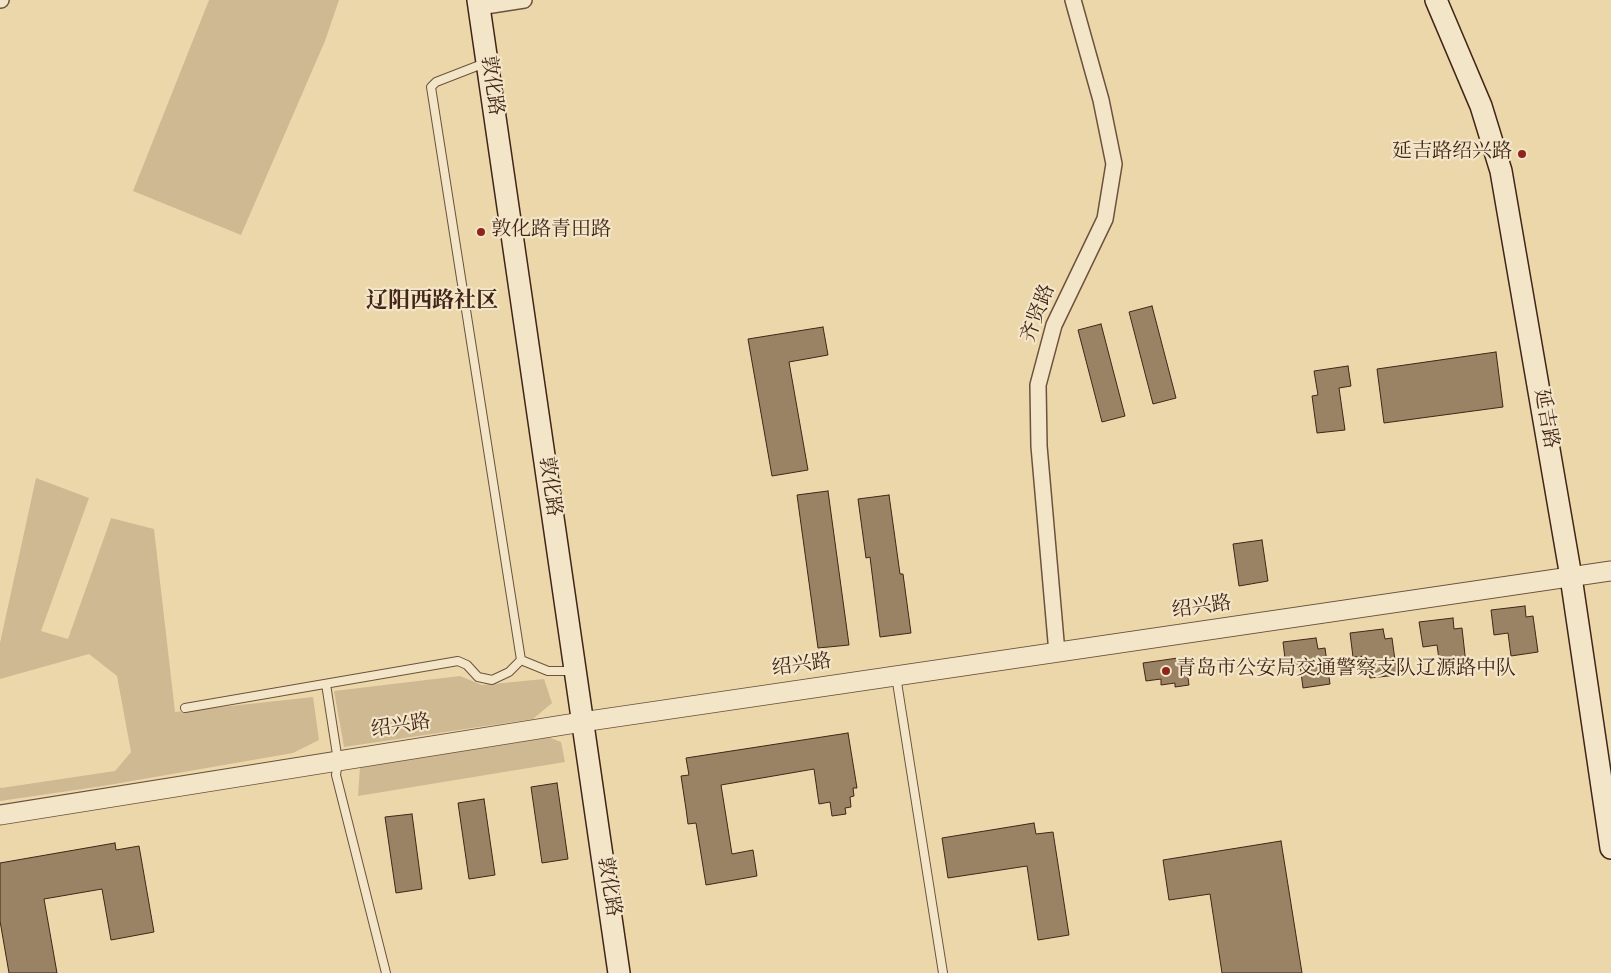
<!DOCTYPE html>
<meta charset="utf-8">
<style>
body{margin:0}
canvas{display:block;background:#ecd7ab}
</style>
<canvas width="1611" height="973"></canvas>
<script>
const c = document.querySelector('canvas').getContext('2d');
c.lineJoin = 'round';
function paint(path, color) {
  c.fillStyle = color;
  c.fill(path, 'evenodd');
}
function toPath(rows) {
  const path = new Path2D();
  for (const r of rows) {
    path.moveTo(r[0], r[1]);
    for (let i = 2; i < r.length; i += 2) path.lineTo(r[i], r[i + 1]);
  }
  return path;
}
function stroke(path, color, width, dash) {
  c.strokeStyle = color;
  c.lineWidth = width;
  c.lineCap = dash ? 'butt' : 'round';
  c.setLineDash(dash || []);
  c.stroke(path);
}
function label(font, color, halo, rows, align = 'center') {
  c.font = font + ' "Sorts Mill Goudy","Noto Serif SC",serif';
  c.lineWidth = 4.5;
  c.setLineDash([]);
  c.textBaseline = 'middle';
  c.strokeStyle = halo;
  c.fillStyle = color;
  for (const [text, x, y, turn = 0] of rows) {
    c.save();
    c.translate(x, y);
    c.rotate((+turn || 0) * Math.PI / 180);
    c.textAlign = isNaN(turn) ? turn : align;
    if (halo) c.strokeText(text, 0, 0);
    c.fillText(text, 0, 0);
    c.restore();
  }
}
paint(toPath([
 [209,0,339,0,325,41,241,235,133,191],
 [36,478,89,498,41,631,68,639,111,518,154,529,175,712,313,697,319,740,293,753,103,786,0,801,0,787,1,788,115,771,131,752,117,676,89,654,0,679,0,643],
 [460,676,482,685,544,679,552,703,533,719,344,747,334,691],
 [543,735,561,742,565,762,358,796,360,767]
]), '#cfb992');
const building = toPath([
 [1152,306,1176,398,1153,404,1129,312,1152,306],
 [1101,324,1125,416,1102,422,1078,330,1101,324],
 [823,327,828,355,789,362,808,470,772,476,748,339,823,327],
 [1496,352,1503,407,1384,423,1377,369,1496,352],
 [1348,366,1351,386,1339,388,1345,430,1317,433,1312,396,1318,395,1314,371,1348,366],
 [828,491,849,645,818,648,797,495,828,491],
 [889,495,900,574,903,574,911,633,880,637,870,557,866,558,858,499,889,495],
 [1262,540,1268,581,1239,586,1233,544,1262,540],
 [1525,606,1526,617,1533,616,1538,652,1511,656,1508,633,1494,635,1491,610,1525,606],
 [1453,618,1454,629,1462,628,1466,664,1440,667,1437,645,1423,647,1419,622,1453,618],
 [1383,629,1385,639,1392,638,1397,675,1370,678,1367,656,1353,657,1350,633,1383,629],
 [1316,638,1318,649,1325,648,1330,684,1303,688,1300,665,1286,667,1283,642,1316,638],
 [1185,657,1189,685,1175,687,1175,683,1161,685,1161,679,1146,681,1143,663,1185,657],
 [848,733,857,788,853,788,854,796,850,797,851,807,845,808,846,814,832,816,830,802,819,804,814,769,721,785,732,854,753,850,757,876,706,885,696,823,688,824,686,809,681,776,689,775,686,758,848,733],
 [557,783,568,859,542,863,531,787,557,783],
 [484,799,495,875,469,879,458,803,484,799],
 [412,814,422,889,396,893,385,817,412,814],
 [1034,823,1036,834,1053,832,1069,935,1038,940,1027,866,948,878,942,838,1034,823],
 [1281,841,1302,973,1222,973,1210,894,1169,900,1163,860,1281,841],
 [115,843,116,850,139,846,154,932,111,940,102,889,44,899,57,973,9,973,0,921,0,863,115,843]
]);
paint(building, '#9a8264');
stroke(building, '#422518', 1);
const service = toPath([
 [485,63,436,82,431,87,521,660,548,671,574,671],
 [896,676,943,973],
 [326,684,338,761,336,775,386,973],
 [185,708,458,661,467,665,478,677,492,680,509,672,521,660]
]);
const minor = toPath([
 [0,0,1,0],
 [479,7,524,0],
 [1057,653,1039,446,1038,385,1054,325,1105,219,1114,164,1101,100,1073,0]
]);
const tertiary = toPath([
 [0,815,582,722,1611,571]
]);
const secondary = toPath([
 [478,0,619,973],
 [1436,0,1481,106,1501,171,1571,577,1611,848]
]);
stroke(service, '#6c523d', 10);
stroke(minor, '#6c523d', 18);
stroke(tertiary, '#6c523d', 21);
stroke(secondary, '#422518', 24);
stroke(service, '#f3e5c8', 8);
stroke(minor, '#f3e5c8', 15);
stroke(tertiary, '#f3e5c8', 19);
stroke(secondary, '#f3e5c8', 21);
for (const [x, y, r, color] of [
 [1522,154,5,"#8f2418"],
 [481,232,5,"#8f2418"],
 [1166,671,5,"#8f2418"]
]) {
  const dot = new Path2D();
  dot.arc(x, y, r, 0, 2 * Math.PI);
  c.fillStyle = color;
  c.fill(dot);
  stroke(dot, '#f3e5c8', 2);
}
label('20px', '#422518', '#f3e5c8', [
 ["敦化路",490,86,82],
 ["齐贤路",1040,314,-69],
 ["延吉路",1544,419,80],
 ["敦化路",548,487,82],
 ["绍兴路",1202,609,-8],
 ["绍兴路",802,667,-8],
 ["绍兴路",401,728,-9],
 ["敦化路",607,887,81]
]);
label('20px', '#422518', '#f3e5c8', [
 ["延吉路绍兴路",1512,154,"right"],
 ["敦化路青田路",491,232],
 ["青岛市公安局交通警察支队辽源路中队",1176,671]
], 'left');
label('bold 22px', '#422518', '#f3e5c8', [
 ["辽阳西路社区",432,303]
]);
</script>
